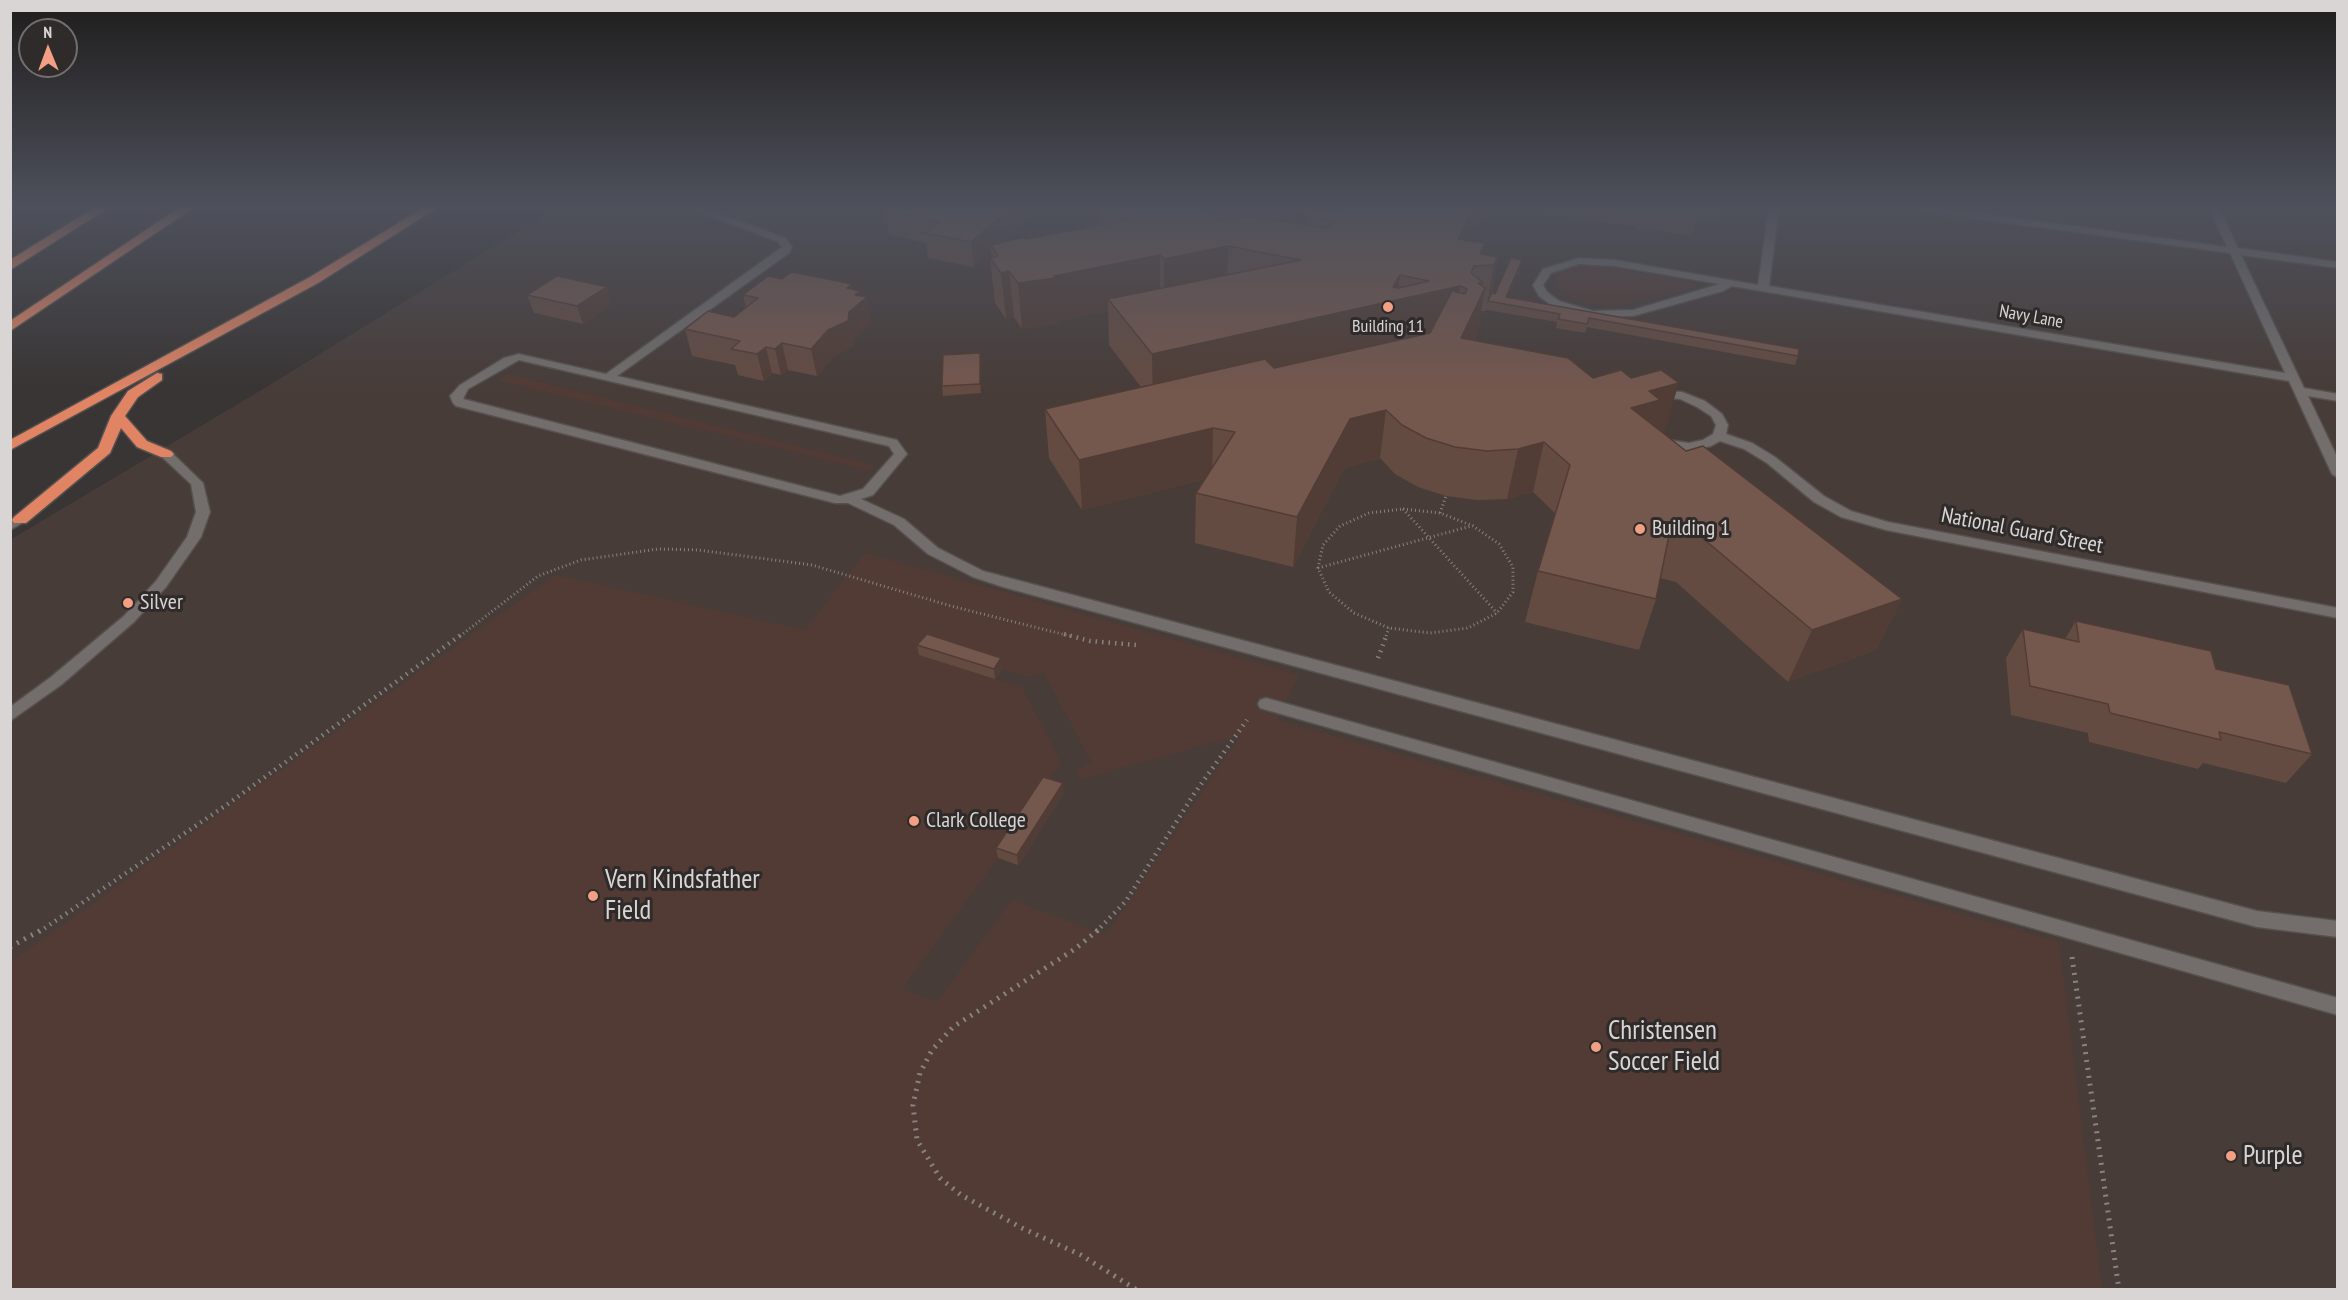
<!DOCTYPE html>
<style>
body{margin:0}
#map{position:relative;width:2348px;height:1300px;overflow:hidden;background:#393534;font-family:"PT Sans Narrow",sans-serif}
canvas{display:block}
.frame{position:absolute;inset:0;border:12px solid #d8d5d4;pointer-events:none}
.north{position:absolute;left:18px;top:18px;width:60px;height:60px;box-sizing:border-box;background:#2f2b2a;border:2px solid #736f6e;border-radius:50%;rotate:359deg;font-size:16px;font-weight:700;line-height:24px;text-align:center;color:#d8d5d4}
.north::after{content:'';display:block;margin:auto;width:21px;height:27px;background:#f39f83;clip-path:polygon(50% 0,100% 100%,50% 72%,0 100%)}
</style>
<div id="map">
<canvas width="2348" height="1300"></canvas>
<div class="frame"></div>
<div class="north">N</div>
</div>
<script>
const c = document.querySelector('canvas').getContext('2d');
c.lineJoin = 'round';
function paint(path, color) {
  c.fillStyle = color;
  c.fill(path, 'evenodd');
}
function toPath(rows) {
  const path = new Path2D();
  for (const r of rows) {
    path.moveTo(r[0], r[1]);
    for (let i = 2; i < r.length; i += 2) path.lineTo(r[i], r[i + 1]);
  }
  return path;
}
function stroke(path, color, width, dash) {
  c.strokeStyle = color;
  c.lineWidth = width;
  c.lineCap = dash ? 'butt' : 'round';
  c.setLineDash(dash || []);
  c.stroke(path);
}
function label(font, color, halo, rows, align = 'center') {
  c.font = font + ' "PT Sans Narrow",sans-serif';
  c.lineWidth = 6;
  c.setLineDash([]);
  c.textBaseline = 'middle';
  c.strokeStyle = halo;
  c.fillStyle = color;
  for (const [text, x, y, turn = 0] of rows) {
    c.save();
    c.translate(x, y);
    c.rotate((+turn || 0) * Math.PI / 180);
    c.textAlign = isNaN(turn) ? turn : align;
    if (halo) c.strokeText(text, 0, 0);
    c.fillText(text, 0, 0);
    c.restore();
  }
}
paint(toPath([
 [556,208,2337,208,2337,1289,11,1289,10,540,268,386]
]), '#473c38');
paint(toPath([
 [1589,264,1690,281,1696,287,1612,307,1579,302,1566,296,1557,288,1555,276,1558,271,1576,265],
 [507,374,874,465,870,471,498,380],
 [865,553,1299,675,1277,720,2059,942,2102,1289,11,1290,11,958,15,959,556,575,805,630],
 [928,644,1028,677,1044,673,1092,763,1076,769,1081,779,1241,735,1106,935,1012,900,937,1002,902,989,998,858,1061,763,1022,687,920,655]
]), '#523b34');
const minor = toPath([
 [690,208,704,208,786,238,792,247,789,253,617,376,897,440,907,454,873,495,861,499,904,519,938,548,983,571,2257,911,2338,921,2338,937,2257,927,1003,587,973,577,928,554,894,525,848,503,835,503,456,406,453,403,450,396,460,385,504,358,519,354,606,374,782,247,778,242,690,208],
 [519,360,889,446,894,454,863,489,840,496,463,399,468,389,519,360],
 [1287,208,1310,208,1335,214,1330,217,1287,208],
 [1769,208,1779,208,1769,286,2285,373,2230,253,1921,211,1916,208,1942,208,2227,247,2209,208,2219,208,2238,248,2338,262,2338,268,2241,255,2304,388,2338,394,2338,401,2308,396,2338,459,2338,478,2332,474,2289,381,1732,286,1723,291,1633,316,1593,317,1551,305,1539,296,1533,285,1543,269,1579,258,1615,260,1758,285,1769,208],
 [1579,264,1615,266,1720,284,1633,310,1593,311,1559,301,1547,292,1543,285,1551,273,1579,264],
 [1656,390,1682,392,1705,401,1722,414,1728,425,1726,434,1752,443,1775,457,1824,496,1851,511,1888,522,2338,608,2338,618,1886,530,1841,517,1814,502,1767,463,1744,449,1720,441,1711,446,1689,451,1657,446,1655,443,1661,439,1689,443,1703,440,1713,434,1716,425,1711,416,1697,407,1680,399,1652,397,1652,391,1656,390],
 [166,450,170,451,203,483,210,512,201,537,166,587,134,622,61,685,10,721,10,707,51,677,124,616,156,581,187,537,196,512,191,484,162,457,162,451,166,450],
 [20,516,27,520,10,530,10,520,20,516],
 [1266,698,2338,998,2338,1015,1260,708,1258,704,1260,700,1266,698]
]);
const highway = toPath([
 [94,208,108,208,10,270,10,260,94,208],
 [179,208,193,208,10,331,10,321,179,208],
 [423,208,437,208,318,283,10,450,10,440,310,277,423,208],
 [157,373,162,374,162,380,138,397,125,416,147,441,171,451,174,454,171,457,161,457,137,447,121,428,110,453,26,523,14,523,12,520,14,517,98,448,111,416,128,391,157,373]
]);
stroke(minor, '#54514f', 3);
stroke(highway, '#54514f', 3);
stroke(toPath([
 [1403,509,1440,513,1473,526,1499,544,1513,567,1513,592,1497,613,1468,628,1430,633,1389,628,1354,613,1329,592,1318,568,1323,545,1340,526,1369,513,1403,509],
 [1403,509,1497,613],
 [1440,513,1446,496],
 [1318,568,1471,526],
 [460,636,538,576,581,560,658,549,698,550,812,565,951,606,1070,636],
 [1386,636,1389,628]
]), '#868382', 3, [1, 3]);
stroke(toPath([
 [1064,634,1090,641,1136,645],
 [1378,658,1387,634],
 [39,932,225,806,462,634],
 [1096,932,1126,901,1194,794,1247,720]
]), '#868382', 4.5, [1.5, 5]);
stroke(toPath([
 [1098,930,1075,949,953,1027,932,1050,920,1073,913,1105,917,1140,940,1178,961,1195,1022,1228,1081,1255,1137,1290],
 [10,947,41,930],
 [2072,957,2119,1290]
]), '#868382', 5, [2, 6]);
paint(minor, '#736e6c');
paint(highway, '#e18464');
paint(toPath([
 [888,208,1040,208,1001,243,1099,225,1098,208,1205,208,1219,221,1306,225,1307,216,1472,241,1483,254,1498,257,1492,293,1495,294,1521,269,1508,297,1798,356,1795,365,1587,327,1585,333,1556,328,1557,322,1487,310,1487,309,1486,311,1481,311,1477,334,1474,341,1664,432,1662,432,1686,451,1902,599,1876,650,1788,682,1676,582,1660,578,1656,599,1639,650,1525,622,1538,571,1555,513,1533,492,1507,499,1477,500,1446,496,1418,487,1395,474,1380,458,1344,468,1293,567,1195,543,1196,493,1205,479,1082,510,1049,458,1045,409,1141,387,1109,345,1108,311,1059,321,1059,324,1022,329,1014,317,1006,319,995,303,990,258,992,257,991,251,974,267,928,258,926,243,889,235,885,210],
 [1543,208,1722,208,1719,219,1697,216,1692,236,1651,229,1650,232,1638,230,1638,227,1542,212],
 [852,284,853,289,860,291,861,296,871,323,854,338,853,347,834,356,817,376,788,370,781,375,772,373,764,381,738,375,735,365,692,356,685,329,734,317,746,308,743,295],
 [527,295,612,304,583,324,534,313],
 [980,353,981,362,981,393,943,396,942,386],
 [2076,621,2216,669,2312,754,2286,783,2203,763,2198,769,2089,742,2088,733,2011,715,2006,658,2023,629,2065,639],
 [917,645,1003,668,995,679,919,655],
 [1064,793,1018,865,998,858,996,848]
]), '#644b42');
paint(toPath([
 [1010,208,1040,208,993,249,991,245,991,251,974,267,971,242],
 [1474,208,1489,208,1451,283,1458,239],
 [1485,243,1481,266,1480,254],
 [1228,246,1227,291,1164,305,1164,259],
 [1160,255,1160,300,1108,299,1108,311,1059,321,1059,324,1022,329,1018,283],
 [1498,257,1490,301,1488,301,1486,311,1494,265],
 [1522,260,1521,269,1505,305,1506,297],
 [1009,271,1014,317,1006,319,1001,273],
 [1400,275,1397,300,1460,286,1453,332,1153,401,1152,354,1393,287],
 [1478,283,1483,283,1480,299,1485,288,1477,334,1453,386,1461,338],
 [852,284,856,306,855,295,860,291,862,301,867,297,871,323,854,338,853,347,834,356,817,376,811,349,828,330,849,312,847,288],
 [607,287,612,304,583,324,577,306],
 [782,343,788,370,781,375,775,349],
 [766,347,772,373,764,381,757,354],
 [980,353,981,362,981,393,980,384],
 [1679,383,1664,432,1649,436,1631,408,1649,391],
 [1386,410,1380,458,1344,468,1293,567,1297,517,1350,419],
 [1213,428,1212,477,1082,510,1079,460],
 [1544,442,1533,492,1507,499,1518,449],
 [1902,599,1876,650,1788,682,1812,630],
 [1001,658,1003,668,995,679,994,669],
 [1063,783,1064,793,1018,865,1017,855]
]), '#513d36');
const building = toPath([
 [888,208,1010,208,971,242,925,233,940,222,885,210,888,208],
 [1117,208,1205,208,1219,221,1247,216,1329,228,1334,221,1307,216,1313,208,1319,208,1341,212,1343,208,1474,208,1458,239,1485,243,1480,254,1498,257,1494,265,1474,266,1471,273,1483,283,1478,283,1485,288,1461,338,1568,358,1593,378,1621,370,1631,378,1661,370,1679,383,1649,391,1660,400,1631,408,1686,451,1703,446,1902,599,1812,630,1694,531,1671,526,1656,599,1538,571,1570,465,1544,442,1518,449,1487,451,1455,447,1426,438,1402,425,1386,410,1350,419,1297,517,1196,493,1235,432,1213,428,1079,460,1045,409,1265,359,1274,368,1430,333,1452,291,1465,294,1467,289,1460,286,1152,354,1108,299,1301,260,1228,246,1164,259,1160,255,1054,276,1056,278,1018,283,1009,271,1001,273,990,258,998,256,991,245,1024,237,1025,239,1128,220,1117,208],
 [1400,275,1429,281,1399,288,1393,287,1400,275],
 [1511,258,1522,260,1506,297,1799,349,1798,356,1589,318,1587,324,1558,319,1560,314,1488,301,1492,293,1495,294,1511,258],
 [792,272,852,284,847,288,860,291,855,295,867,297,849,312,848,321,828,330,811,349,782,343,775,349,766,347,757,354,731,349,740,341,685,329,708,311,734,317,758,298,743,295,768,276,782,279,792,272],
 [557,276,607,287,577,306,527,295,557,276],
 [980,353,980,384,942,386,943,355,980,353],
 [2076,621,2211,651,2216,669,2289,685,2312,754,2219,732,2221,740,2110,713,2108,704,2030,686,2023,629,2079,642,2076,621],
 [927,634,1001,658,994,669,917,645,927,634],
 [1043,777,1063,783,1017,855,996,848,1043,777]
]);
paint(building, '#74574d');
stroke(building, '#513d36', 1.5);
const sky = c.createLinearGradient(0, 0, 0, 390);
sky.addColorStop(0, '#1f1d1d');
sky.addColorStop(0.53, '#4e515c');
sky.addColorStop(1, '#4e515c00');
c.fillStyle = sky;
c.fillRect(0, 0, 2348, 390);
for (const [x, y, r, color] of [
 [1388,307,6,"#f39f83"],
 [1640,529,6,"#f39f83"],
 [128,603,6,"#f39f83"],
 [914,821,6,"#f39f83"],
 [593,896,6,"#f39f83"],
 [1596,1047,6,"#f39f83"],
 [2231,1156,6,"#f39f83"]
]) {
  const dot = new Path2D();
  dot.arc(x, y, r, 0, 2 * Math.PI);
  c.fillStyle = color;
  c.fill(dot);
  stroke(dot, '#2f2b2a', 2);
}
label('18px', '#d8d5d4', '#2f2b2a', [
 ["Navy Lane",2031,317,10]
]);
label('18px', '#d8d5d4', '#2f2b2a', [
 ["Building 11",1388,327]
]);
label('22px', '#d8d5d4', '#2f2b2a', [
 ["Building 1",1652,529],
 ["Silver",140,603],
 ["Clark College",926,821]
], 'left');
label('22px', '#d8d5d4', '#2f2b2a', [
 ["National Guard Street",2022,531,11]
]);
label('27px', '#d8d5d4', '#2f2b2a', [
 ["Vern Kindsfather",605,880],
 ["Field",605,911],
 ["Christensen",1608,1031],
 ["Soccer Field",1608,1062],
 ["Purple",2243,1156]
], 'left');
</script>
